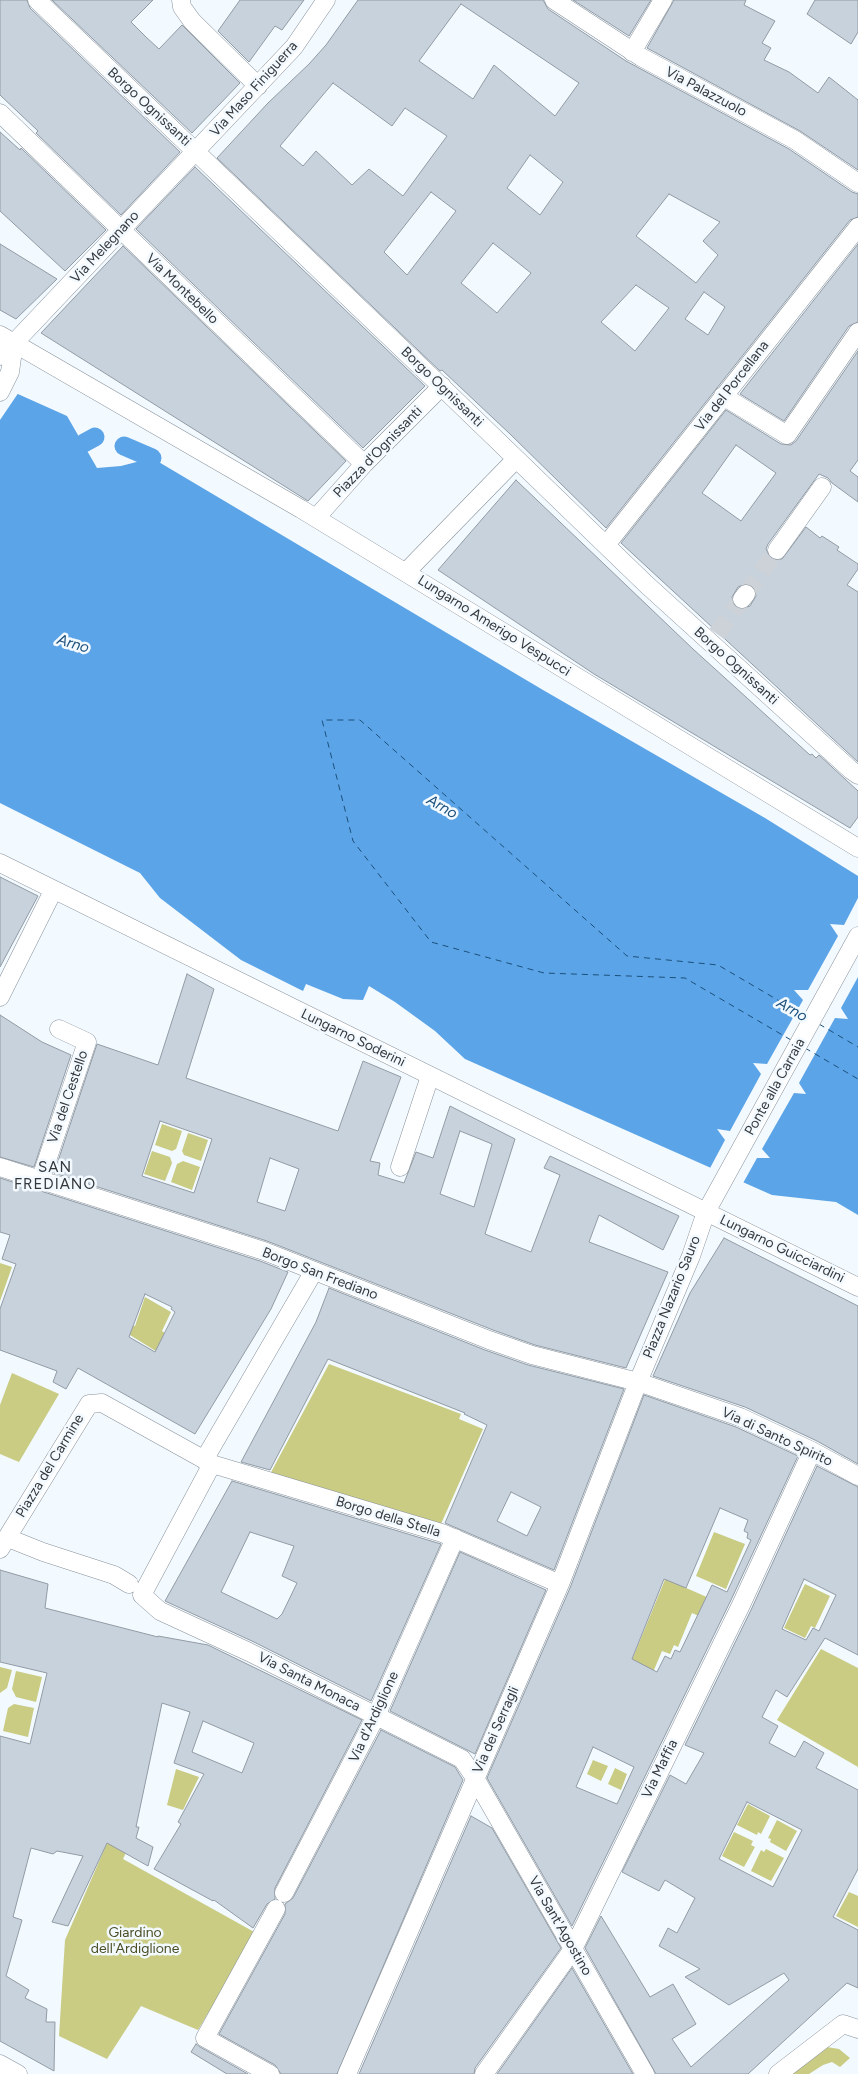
<!DOCTYPE html>
<style>
body{margin:0}
canvas{display:block;background:#f2f9ff}
</style>
<canvas width="858" height="2074"></canvas>
<script>
const c = document.querySelector('canvas').getContext('2d');
c.lineJoin = 'round';
function paint(path, color) {
  c.fillStyle = color;
  c.fill(path, 'evenodd');
}
function toPath(rows) {
  const path = new Path2D();
  for (const r of rows) {
    path.moveTo(r[0], r[1]);
    for (let i = 2; i < r.length; i += 2) path.lineTo(r[i], r[i + 1]);
  }
  return path;
}
function stroke(path, color, width, dash) {
  c.strokeStyle = color;
  c.lineWidth = width;
  c.lineCap = dash ? 'butt' : 'round';
  c.setLineDash(dash || []);
  c.stroke(path);
}
function label(font, color, halo, rows, align = 'center') {
  c.font = font + ' Figtree,sans-serif';
  c.lineWidth = 5;
  c.setLineDash([]);
  c.textBaseline = 'middle';
  c.strokeStyle = halo;
  c.fillStyle = color;
  for (const [text, x, y, turn = 0] of rows) {
    c.save();
    c.translate(x, y);
    c.rotate((+turn || 0) * Math.PI / 180);
    c.textAlign = isNaN(turn) ? turn : align;
    if (halo) c.strokeText(text, 0, 0);
    c.fillText(text, 0, 0);
    c.restore();
  }
}
paint(toPath([
 [162,1124,182,1131,176,1149,172,1151,155,1145],
 [188,1133,208,1140,201,1161,184,1155,182,1151],
 [152,1151,170,1157,172,1163,165,1181,144,1174],
 [183,1161,200,1167,192,1190,171,1182,177,1164],
 [0,1263,12,1267,0,1301],
 [145,1297,171,1312,162,1331,169,1336,159,1353,125,1332,128,1325,135,1326],
 [329,1364,461,1414,459,1419,483,1429,441,1524,269,1476],
 [12,1373,59,1394,19,1462,0,1454,0,1405],
 [714,1532,745,1544,726,1589,696,1576],
 [671,1565,684,1587,709,1598,701,1617,692,1613,678,1647,674,1645,670,1654,662,1651,651,1677,632,1660],
 [805,1584,830,1596,815,1628,811,1626,805,1638,784,1628],
 [821,1649,858,1668,858,1767,777,1720],
 [0,1667,12,1670,7,1688,0,1693],
 [16,1671,42,1677,36,1702,16,1697,12,1689],
 [14,1704,34,1708,28,1737,3,1731,8,1708],
 [593,1760,608,1766,601,1781,587,1774],
 [615,1768,627,1774,621,1790,608,1784],
 [176,1769,199,1777,183,1810,167,1805],
 [748,1804,770,1816,761,1834,758,1832,757,1835,737,1825],
 [777,1820,797,1831,786,1851,770,1842,771,1839,768,1838],
 [734,1832,753,1841,751,1845,755,1847,744,1867,722,1856],
 [111,1834,131,1842,123,1859,256,1933,198,2030,141,2006,107,2059,59,2036,65,1940],
 [766,1849,784,1858,771,1881,751,1871,761,1850,764,1852],
 [849,1892,858,1896,858,1927,836,1916],
 [827,2047,839,2049,850,2058,840,2067,832,2062,823,2065,809,2074,785,2074]
]), '#c9cc82');
paint(toPath([
 [0,386,67,416,97,468,121,466,152,458,543,690,765,818,858,876,858,1215,836,1202,772,1195,465,1059,435,1031,395,1002,369,986,363,1000,343,999,306,984,303,991,241,960,160,898,140,873,0,803]
]), '#5ba4e7');
paint(toPath([
 [0,384,19,392,0,420],
 [858,898,858,977,841,1008,848,1019,835,1018,799,1083,806,1094,794,1093,762,1149,770,1158,757,1158,742,1185,709,1170,725,1140,717,1129,730,1131,761,1074,753,1063,767,1064,803,1000,794,990,808,990,838,936,830,924,844,925]
]), '#f2f9ff');
stroke(toPath([
 [84,443,95,437],
 [124,446,152,458]
]), '#5ba4e7', 19);
stroke(toPath([
 [819,1024,858,1047],
 [791,1040,685,978,544,973,431,942,353,841,322,720,360,720,627,956,718,965,805,1016],
 [805,1048,858,1079]
]), '#1c507c', 1, [6, 5]);
const building = toPath([
 [0,0,27,0,30,8,180,152,121,215,36,133,38,131,0,95,0,0],
 [52,0,153,0,131,22,146,37,159,49,182,25,240,83,192,133,52,0],
 [240,0,304,0,282,30,275,26,249,62,218,31,240,0],
 [358,0,543,0,548,9,626,61,789,149,852,192,858,194,858,217,850,220,606,528,510,434,442,370,440,371,217,158,268,103,309,64,326,45,358,0],
 [461,4,579,83,555,116,494,65,473,99,419,61,461,4],
 [333,83,392,126,405,108,447,136,403,196,369,169,352,185,316,151,303,166,280,146,333,83],
 [530,155,563,182,540,215,507,188,530,155],
 [431,192,456,211,407,275,384,252,431,192],
 [669,194,720,222,703,241,718,255,696,283,636,236,669,194],
 [493,243,531,273,497,313,461,283,493,243],
 [636,285,669,308,635,351,601,322,636,285],
 [704,292,725,307,708,335,685,319,704,292],
 [573,0,651,0,629,36,573,0],
 [674,0,746,0,744,5,775,21,762,43,771,48,764,60,789,72,818,93,829,77,858,100,858,170,800,131,647,48,674,0],
 [815,0,858,0,858,32,851,44,807,14,815,0],
 [0,132,20,150,21,148,106,230,65,271,0,211,0,132],
 [195,167,425,386,363,448,136,229,195,167],
 [0,244,57,279,16,319,0,310,0,244],
 [858,244,858,322,849,326,784,421,740,394,858,244],
 [123,246,346,461,308,501,41,333,123,246],
 [858,351,858,460,850,471,858,477,858,502,832,483,828,478,819,474,768,544,766,549,771,559,782,559,806,527,820,538,822,536,839,547,837,550,858,564,858,569,847,585,858,592,858,762,621,543,726,410,781,444,791,445,796,441,858,351],
 [736,445,776,473,741,521,702,493,736,445],
 [747,583,756,590,756,596,750,606,740,609,732,603,732,597,738,587,747,583],
 [516,480,693,649,810,755,812,754,816,758,819,755,858,791,858,817,850,828,594,674,438,570,516,480],
 [0,877,38,896,0,967,0,877],
 [187,974,214,989,186,1078,338,1131,363,1061,401,1077,370,1161,380,1163,378,1175,404,1183,416,1152,433,1158,450,1106,515,1139,485,1234,531,1252,560,1175,544,1168,550,1156,679,1216,663,1250,599,1215,589,1242,668,1272,626,1368,535,1345,493,1330,267,1241,54,1173,97,1044,158,1065,187,974],
 [160,1121,212,1139,194,1193,142,1176,160,1121],
 [460,1131,492,1144,474,1207,440,1194,460,1131],
 [270,1158,299,1169,285,1211,257,1202,270,1158],
 [0,1015,42,1042,71,1055,34,1167,0,1157,0,1015],
 [0,1178,260,1261,288,1272,271,1309,195,1434,78,1368,66,1389,53,1382,57,1371,0,1350,0,1309,16,1264,2,1259,10,1235,0,1232,0,1178],
 [145,1294,172,1307,171,1309,175,1312,155,1352,129,1337,145,1294],
 [724,1238,858,1306,858,1464,817,1441,745,1407,653,1376,690,1293,724,1238],
 [329,1288,485,1350,528,1365,624,1389,554,1570,445,1523,487,1425,464,1414,465,1413,328,1359,270,1470,241,1462,316,1322,329,1288],
 [511,1492,541,1507,527,1536,497,1521,511,1492],
 [644,1395,736,1427,798,1456,731,1600,572,1926,487,1778,570,1588,644,1395],
 [720,1508,748,1520,744,1531,748,1533,747,1538,751,1540,727,1592,712,1585,680,1652,675,1650,671,1659,665,1656,657,1672,632,1659,664,1579,686,1588,720,1508],
 [593,1747,634,1767,617,1804,576,1787,593,1747],
 [817,1466,858,1487,858,1655,825,1638,787,1697,776,1690,762,1717,778,1726,769,1743,795,1757,804,1741,824,1753,816,1768,858,1790,858,1869,833,1917,858,1930,858,1988,847,1983,748,2074,656,2074,585,1948,601,1916,650,1997,673,1984,696,2024,672,2039,691,2067,789,1980,784,1973,729,2005,685,1977,700,1969,659,1946,668,1928,677,1933,695,1898,665,1880,659,1891,622,1872,670,1775,686,1784,704,1753,685,1745,751,1610,817,1466],
 [804,1579,836,1595,819,1631,813,1628,806,1640,782,1629,804,1579],
 [747,1802,802,1830,773,1887,719,1859,747,1802],
 [232,1481,441,1544,371,1701,254,1642,165,1601,232,1481],
 [250,1532,294,1546,282,1576,297,1583,282,1614,277,1619,221,1592,250,1532],
 [460,1552,546,1590,475,1754,390,1711,460,1552],
 [0,1570,48,1584,45,1608,158,1637,158,1636,208,1645,362,1720,275,1888,275,1899,267,1904,253,1928,214,1900,213,1901,154,1869,181,1824,178,1822,204,1774,174,1763,190,1712,162,1703,136,1827,139,1827,136,1838,153,1847,148,1866,107,1843,68,1926,52,1922,83,1856,57,1851,53,1854,31,1848,13,1917,22,1920,6,1976,29,1990,25,1998,47,2009,46,2022,55,2022,54,2071,0,2041,0,1736,30,1744,47,1673,0,1662,0,1570],
 [203,1721,254,1743,242,1773,192,1752,203,1721],
 [381,1730,455,1767,463,1780,337,2074,281,2074,275,2065,219,2034,285,1914,285,1904,293,1898,381,1730],
 [471,1816,492,1828,561,1948,475,2068,474,2074,359,2074,471,1816],
 [572,1968,633,2074,497,2074,572,1968],
 [196,2044,200,2047,248,2074,227,2074,191,2052,196,2044]
]);
paint(building, '#c8d2dc');
stroke(building, '#929ba4', 1);
stroke(toPath([
 [746,594,777,550],
 [717,634,742,599]
]), '#ccd2d8', 18, [18, 9]);
const minor = toPath([
 [37,0,444,389,647,585,851,770,858,775],
 [181,0,182,7,192,21,258,86],
 [554,0,641,57,795,140,858,183],
 [632,52,663,0],
 [0,113,364,464],
 [0,335,301,509,858,848],
 [0,356,14,343,294,47,326,0],
 [0,392,10,372,14,343],
 [723,396,787,435,858,332],
 [316,518,364,464,442,386],
 [606,545,858,227],
 [777,550,822,487],
 [406,572,516,459],
 [742,599,746,594],
 [0,863,858,1287],
 [0,997,53,891],
 [0,1167,264,1251,489,1340,532,1355,638,1382,740,1417,812,1451,858,1476],
 [400,1167,430,1076],
 [40,1181,87,1042,59,1029],
 [204,1460,314,1271],
 [212,1464,442,1533,560,1584],
 [8,1538,43,1552,114,1575,129,1584],
 [0,1549,89,1404,102,1403,212,1464,142,1595,160,1611,249,1652,462,1759,475,1778,645,2074],
 [284,1893,376,1716,455,1538],
 [0,2064,18,2074],
 [270,2074,205,2038,276,1909],
 [347,2074,560,1584,638,1382,691,1256,706,1212,858,936],
 [484,2074,573,1949,741,1605,812,1451],
 [778,2074,843,2024,858,2029]
]);
stroke(minor, '#89929b', 19);
stroke(minor, '#fff', 18);
label('14px', '#34383b', '#f2f9ff', [
 ["Via Maso Finiguerra",254,89,-48],
 ["Via Palazzuolo",706,92,28],
 ["Borgo Ognissanti",149,107,43],
 ["Via Melegnano",105,247,-47],
 ["Via Montebello",182,289,44],
 ["Via del Porcellana",732,386,-52],
 ["Borgo Ognissanti",442,387,44],
 ["Piazza d'Ognissanti",378,452,-46],
 ["Lungarno Amerigo Vespucci",494,626,32],
 ["Borgo Ognissanti",736,666,42],
 ["Lungarno Soderini",353,1038,26],
 ["Ponte alla Carraia",775,1087,-61],
 ["Via del Cestello",68,1097,-71],
 ["Lungarno Guicciardini",782,1249,26],
 ["Borgo San Frediano",320,1274,21],
 ["Piazza Nazario Sauro",672,1297,-68],
 ["Via di Santo Spirito",777,1437,25],
 ["Piazza del Carmine",50,1466,-59],
 ["Borgo della Stella",388,1517,17],
 ["Via Santa Monaca",309,1682,27],
 ["Via d'Ardiglione",374,1717,-65],
 ["Via dei Serragli",496,1730,-66],
 ["Via Maffia",660,1769,-64],
 ["Via Sant'Agostino",560,1926,60]
]);
label('14px', '#4b4d23', '#f2f9ff', [
 ["Giardino",135,1933],
 ["dell'Ardiglione",135,1949]
]);
label('italic 15px', '#1c507c', '#f2f9ff', [
 ["Arno",73,644,17],
 ["Arno",442,807,30],
 ["Arno",792,1010,30]
]);
c.letterSpacing = '1px';
label('15px', '#34383b', '#f2f9ff', [
 ["SAN",55,1168],
 ["FREDIANO",55,1185]
]);
c.letterSpacing = '0px';
</script>
